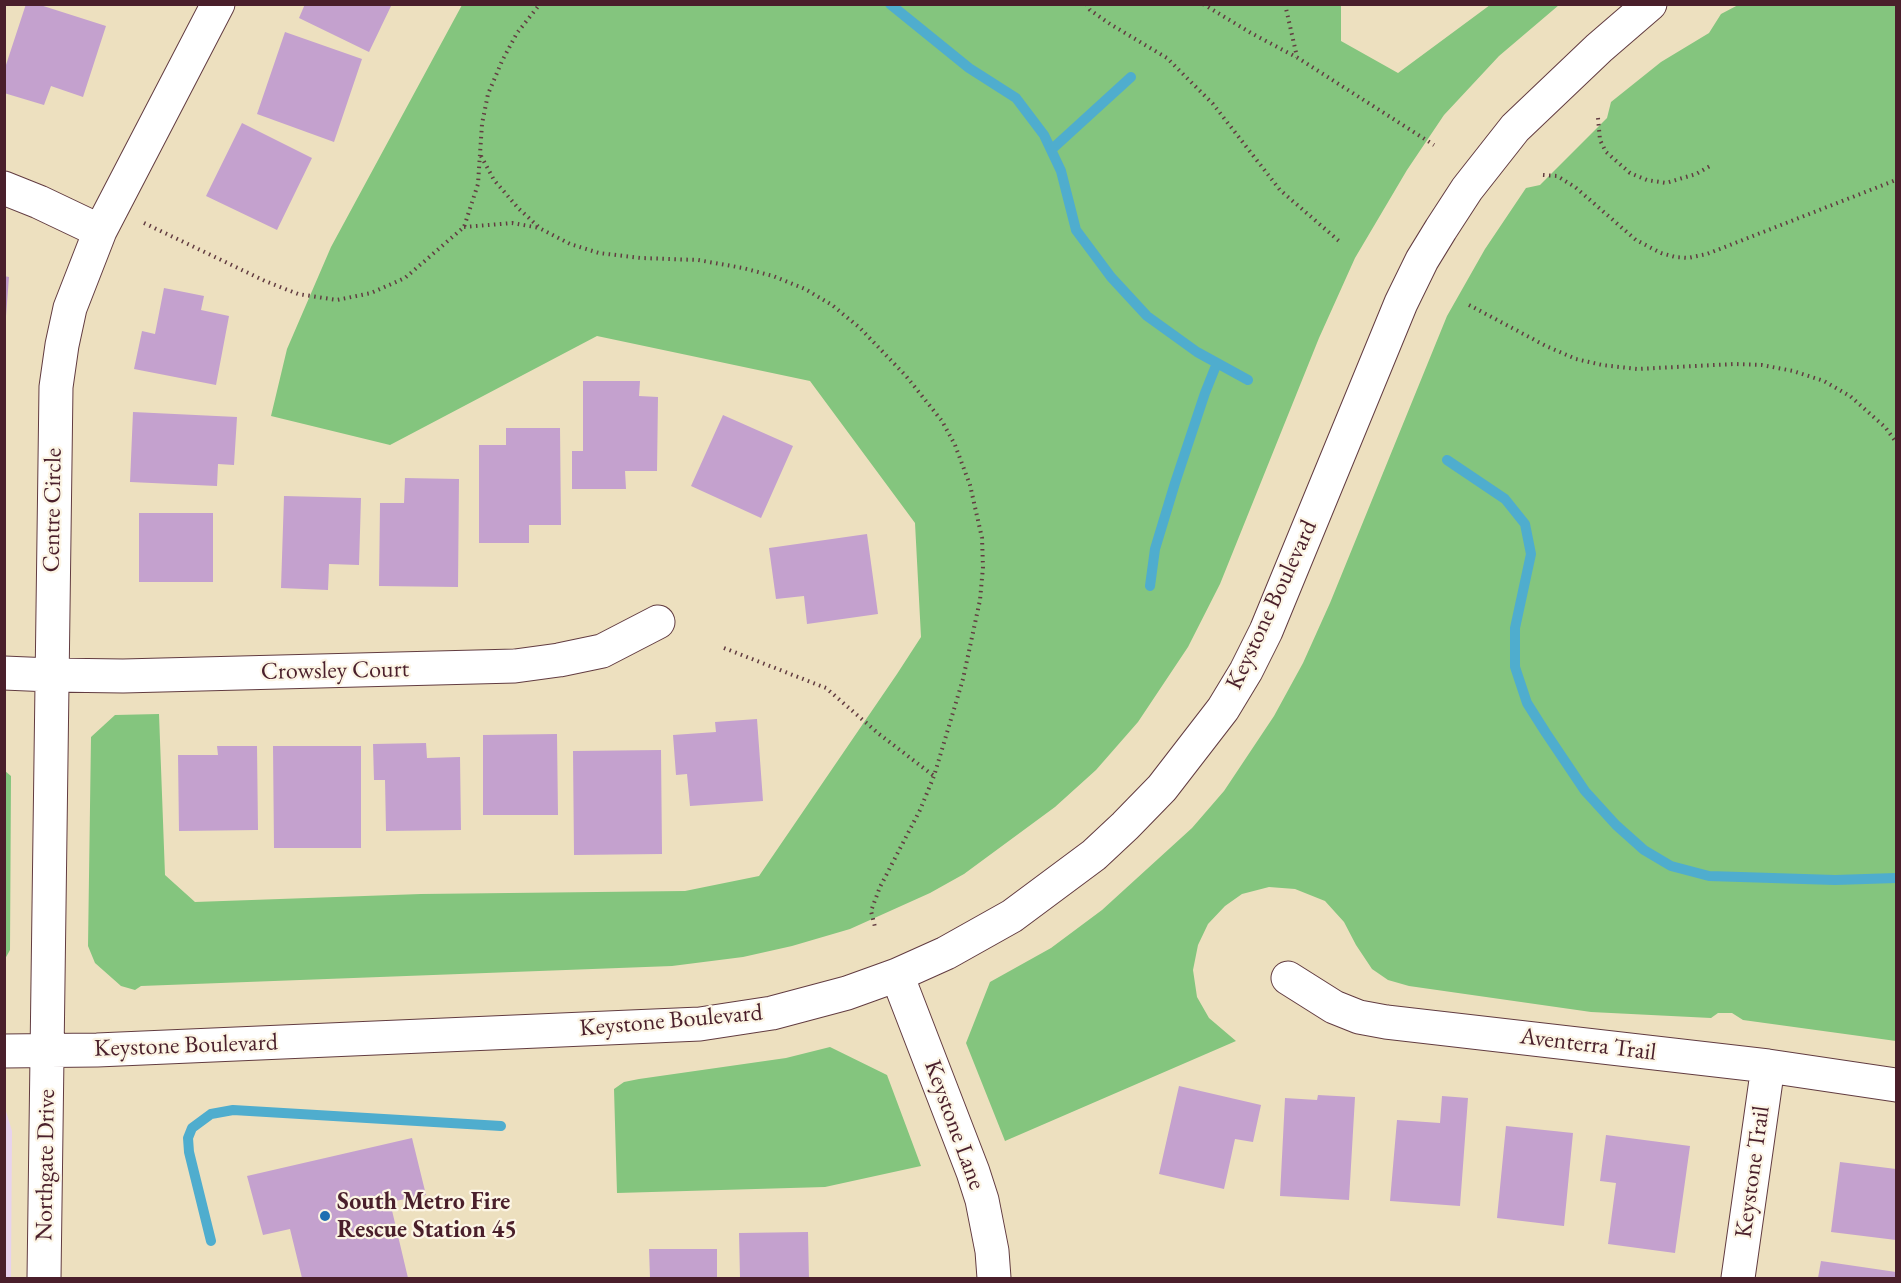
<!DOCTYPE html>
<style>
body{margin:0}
#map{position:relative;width:1901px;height:1283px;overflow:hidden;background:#ede0bf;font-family:"EB Garamond",serif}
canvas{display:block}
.frame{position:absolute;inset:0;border:6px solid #4a1f2b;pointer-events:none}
</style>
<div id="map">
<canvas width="1901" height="1283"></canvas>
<div class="frame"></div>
</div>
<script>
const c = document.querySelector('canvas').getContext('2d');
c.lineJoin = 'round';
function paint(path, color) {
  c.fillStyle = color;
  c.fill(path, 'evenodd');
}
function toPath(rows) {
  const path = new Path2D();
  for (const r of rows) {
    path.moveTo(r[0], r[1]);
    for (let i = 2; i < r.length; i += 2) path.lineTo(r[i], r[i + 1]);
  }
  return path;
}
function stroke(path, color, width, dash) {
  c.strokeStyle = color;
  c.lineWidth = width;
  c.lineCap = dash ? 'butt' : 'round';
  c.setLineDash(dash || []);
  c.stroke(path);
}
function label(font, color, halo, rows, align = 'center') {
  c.font = font + ' "EB Garamond",serif';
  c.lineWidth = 4.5;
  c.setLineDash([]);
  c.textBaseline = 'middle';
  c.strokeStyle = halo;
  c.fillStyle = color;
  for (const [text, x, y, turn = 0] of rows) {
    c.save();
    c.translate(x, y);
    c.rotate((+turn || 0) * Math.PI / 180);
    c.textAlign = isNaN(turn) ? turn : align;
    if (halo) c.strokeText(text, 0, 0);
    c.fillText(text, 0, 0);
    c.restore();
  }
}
paint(toPath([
 [5,1108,12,1131,11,1278,4,1278]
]), '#e8d2ee');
paint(toPath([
 [1740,4,1896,5,1896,1041,1743,1020,1732,1013,1718,1013,1711,1018,1591,1012,1409,986,1388,980,1372,969,1356,945,1344,922,1325,901,1295,889,1269,887,1242,894,1225,906,1208,924,1198,945,1193,970,1197,997,1209,1018,1236,1041,1005,1141,966,1043,990,982,1051,948,1102,910,1192,828,1224,791,1274,716,1303,663,1330,603,1447,316,1485,249,1526,188,1540,185,1607,118,1611,102,1661,62,1709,33,1721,14],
 [462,5,1341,5,1341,41,1398,73,1490,5,1559,5,1499,56,1444,115,1407,170,1355,258,1319,338,1220,584,1188,647,1138,722,1096,770,1055,807,964,874,930,893,850,929,792,946,743,957,672,966,141,986,135,990,121,986,95,963,88,946,91,737,115,715,159,714,165,875,195,902,421,894,685,891,759,876,897,674,921,637,915,523,810,381,597,336,390,445,271,416,287,349,331,247],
 [5,771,11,776,10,950,5,959],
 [830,1047,887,1075,921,1166,825,1187,617,1193,614,1089,624,1082,639,1079,786,1058]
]), '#84c57e');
stroke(toPath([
 [890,4,969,68,1016,98,1044,135,1061,171,1076,230,1111,277,1147,316,1197,352,1248,380],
 [1051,150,1131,77],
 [1447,460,1505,499,1525,524,1531,554,1515,628,1515,667,1527,703,1546,733,1585,791,1616,825,1644,850,1671,866,1709,876,1835,880,1896,878],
 [1150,586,1155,549,1175,483,1205,393,1217,363],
 [211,1241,189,1152,188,1138,192,1128,211,1114,233,1110,501,1126]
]), '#4fadce', 10);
paint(toPath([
 [26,4,37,4,106,26,83,97,51,86,44,105,4,93,4,71],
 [305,4,392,4,369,52,299,18],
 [285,32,362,59,334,142,257,114],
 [242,123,312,158,277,230,206,196],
 [4,276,9,277,6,316,4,316],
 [164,288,204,296,201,310,229,316,216,385,134,369,142,331,155,334],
 [583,381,640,381,639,396,658,397,657,471,625,471,626,489,572,489,572,451,583,451],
 [133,412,237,417,234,465,218,464,217,486,130,482],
 [723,415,793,446,761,518,691,486],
 [506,428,560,428,561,525,529,525,529,543,479,543,479,445,506,445],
 [405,478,459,479,458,587,379,586,380,503,404,503],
 [284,496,361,498,359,565,329,564,328,590,281,588],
 [139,513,213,513,213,582,139,582],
 [867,534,878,614,807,624,804,596,776,599,769,548],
 [757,719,763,801,690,806,687,774,676,775,673,735,716,732,715,722],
 [557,734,558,815,483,815,483,735],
 [426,743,427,758,460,757,461,830,386,831,385,780,374,780,373,744],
 [217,746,257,746,258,830,179,831,178,755,218,755],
 [273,746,361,746,361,848,274,848],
 [661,750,662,854,574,855,573,751],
 [1179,1086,1261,1105,1253,1142,1235,1139,1224,1189,1159,1174],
 [1318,1095,1355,1097,1349,1200,1280,1196,1285,1098,1317,1100],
 [1442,1096,1468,1098,1460,1206,1390,1201,1397,1120,1440,1123],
 [1506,1126,1573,1133,1564,1226,1497,1218],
 [1606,1135,1690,1146,1675,1253,1608,1244,1616,1183,1600,1181],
 [412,1138,426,1195,390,1202,408,1278,302,1278,290,1229,263,1235,247,1176],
 [1840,1162,1896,1169,1896,1240,1831,1232],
 [808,1232,809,1278,740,1278,739,1233],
 [649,1249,717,1249,717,1278,650,1278],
 [1821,1261,1896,1272,1896,1278,1818,1278]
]), '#c4a1ce');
const minor = toPath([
 [4,188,39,202,100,231],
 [4,673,51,675,123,676,515,666,559,660,602,651,658,622],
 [897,975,973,1172,982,1200,992,1251,994,1278],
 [1288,978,1334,1007,1359,1017,1386,1022,1768,1066,1896,1085],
 [4,1051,97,1050,700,1024,772,1013,847,993,897,975,946,953,1012,916,1094,855,1125,826,1162,788,1223,709,1246,671,1266,631,1401,303,1422,260,1441,229,1467,189,1515,128,1599,48,1650,4],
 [44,1278,56,387,62,345,70,308,100,231,218,4],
 [1738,1278,1768,1066]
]);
stroke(minor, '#623c41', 35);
stroke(toPath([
 [1086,4,1090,10,1110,24,1167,58,1213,104,1280,190,1339,241],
 [1203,4,1251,33,1298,58,1434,145],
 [1285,4,1297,57],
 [1598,118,1600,140,1606,152,1630,173,1647,180,1666,183,1696,174,1710,166],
 [481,156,494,180,519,209,541,229,570,244,599,253,641,258,698,260,743,268,773,276,805,289,832,305,860,328,906,376,942,421,955,445,970,485,982,538,983,567,980,600,963,679,934,776,920,810,880,887,871,911,875,927],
 [1543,175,1557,176,1575,187,1636,240,1661,253,1675,257,1688,258,1707,254,1896,180],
 [144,223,265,281,298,294,337,300,371,293,405,278,464,227,478,184,482,124,488,94,502,61,517,33,540,4],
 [464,227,512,223,540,228],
 [1469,305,1546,346,1576,359,1602,365,1637,369,1734,364,1762,365,1793,371,1824,381,1850,396,1885,427,1896,442],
 [724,648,826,688,879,734,934,776]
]), '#623c41', 4, [1.5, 4.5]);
stroke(minor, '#fff', 33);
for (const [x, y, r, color] of [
 [325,1216,6,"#1f6fb2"]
]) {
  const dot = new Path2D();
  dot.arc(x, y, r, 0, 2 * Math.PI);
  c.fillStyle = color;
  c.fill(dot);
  stroke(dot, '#fcf5e5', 2);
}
label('24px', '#4a1f2b', '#fcf5e5', [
 ["Centre Circle",53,510,-89],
 ["Keystone Boulevard",1272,605,-65],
 ["Crowsley Court",335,671,-1],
 ["Keystone Boulevard",671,1021,-5],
 ["Aventerra Trail",1588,1045,7],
 ["Keystone Boulevard",186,1046,-2],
 ["Keystone Lane",954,1125,70],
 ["Northgate Drive",46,1165,-89],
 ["Keystone Trail",1753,1172,-82]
]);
label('bold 24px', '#4a1f2b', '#fcf5e5', [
 ["South Metro Fire",337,1202],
 ["Rescue Station 45",337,1230]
], 'left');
</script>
